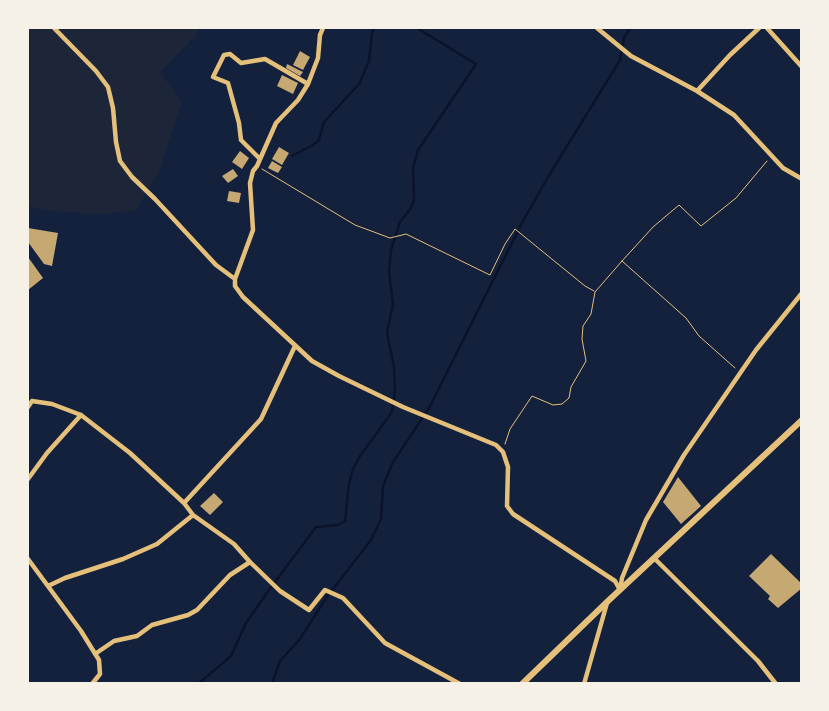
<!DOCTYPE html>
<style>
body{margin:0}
#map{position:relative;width:829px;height:711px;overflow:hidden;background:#14213d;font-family:"PT Sans Narrow",sans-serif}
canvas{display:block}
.frame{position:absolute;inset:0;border:29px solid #f6f1e7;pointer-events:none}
</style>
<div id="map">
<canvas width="829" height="711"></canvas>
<div class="frame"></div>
</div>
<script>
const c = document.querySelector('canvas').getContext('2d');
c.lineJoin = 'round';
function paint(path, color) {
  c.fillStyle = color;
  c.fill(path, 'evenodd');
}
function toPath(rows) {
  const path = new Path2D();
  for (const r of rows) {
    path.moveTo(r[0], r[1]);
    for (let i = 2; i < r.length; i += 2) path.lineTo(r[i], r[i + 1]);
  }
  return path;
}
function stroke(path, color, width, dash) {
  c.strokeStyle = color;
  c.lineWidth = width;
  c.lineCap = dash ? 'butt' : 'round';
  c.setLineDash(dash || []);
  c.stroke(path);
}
paint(toPath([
 [28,28,199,28,197,34,160,72,182,102,160,170,136,210,103,214,49,211,28,206]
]), '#1d2539');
stroke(toPath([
 [292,156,313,145,319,140,324,122,359,84,369,61,372,33,374,28],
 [198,684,231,656,246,623,269,590,316,527,338,525,345,521,349,484,353,469,360,456,392,412,395,390,394,367,387,333,393,304,389,272,391,250,400,222,411,208,414,199,413,168,418,150,476,64,417,28],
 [272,684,280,661,300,639,326,598,371,540,381,519,383,486,393,462,429,408,523,221,548,177,620,60,624,38,630,28]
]), '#0b132b', 2.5);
paint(toPath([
 [300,51,310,57,303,70,293,65],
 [287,64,303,72,300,76,286,68],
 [282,75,298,83,293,94,277,86],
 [279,147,289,153,282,165,272,159],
 [240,151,249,158,242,169,232,162],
 [272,161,282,167,278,173,268,168],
 [233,169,238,176,228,183,222,176],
 [229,191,241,193,239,203,227,201],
 [28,228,58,233,52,266,44,264,28,242],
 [28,257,43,278,28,290],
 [678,477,701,506,681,524,663,502],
 [214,493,223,502,210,515,200,506],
 [771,554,802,584,802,588,778,608,768,599,770,596,749,576]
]), '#c6a872');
stroke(toPath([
 [262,169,355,225,390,238,406,234,490,275,505,244,515,229,585,286,594,291],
 [622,261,686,318,699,336,735,368],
 [505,444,510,429,532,396,553,405,562,404,569,398,571,387,586,361,582,339,583,326,591,314,595,292,622,261,653,227,679,205,701,226,736,198,767,161]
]), '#e5c07b', 1);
stroke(toPath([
 [54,28,96,71,108,87,113,108,116,142,120,161,132,177,155,199,216,265,235,279],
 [323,28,320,35,318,58,308,84,298,100,276,123,257,166,253,171,250,183,253,230,235,279,235,286,243,297,312,361,339,376,403,407,496,445,503,452,508,467,507,506,513,514,615,581,620,590],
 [597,28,631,56,697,91,734,115,783,168,802,179],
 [767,28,802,67],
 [697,91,730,55,759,28],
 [260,159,241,140,239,123,228,83,213,77,224,55,230,54,241,63,265,59,308,84],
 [28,407,32,401,52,404,81,415,130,453,184,503,193,515,234,544,250,562,280,591,309,610,325,590,343,598,385,643,460,684],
 [28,479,47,453,81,415],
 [184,503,261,419,295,346],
 [654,558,758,661,776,684],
 [28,559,81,631,99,660,100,674,92,684],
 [48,586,65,578,123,559,157,544,193,515],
 [620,590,622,578,646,520,684,455,756,350,802,293],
 [95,654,114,641,137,636,152,625,188,615,197,610,230,575,250,562],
 [584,684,607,603]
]), '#e5c07b', 4.5);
stroke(toPath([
 [522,684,608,601,802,420]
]), '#e5c07b', 6);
</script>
